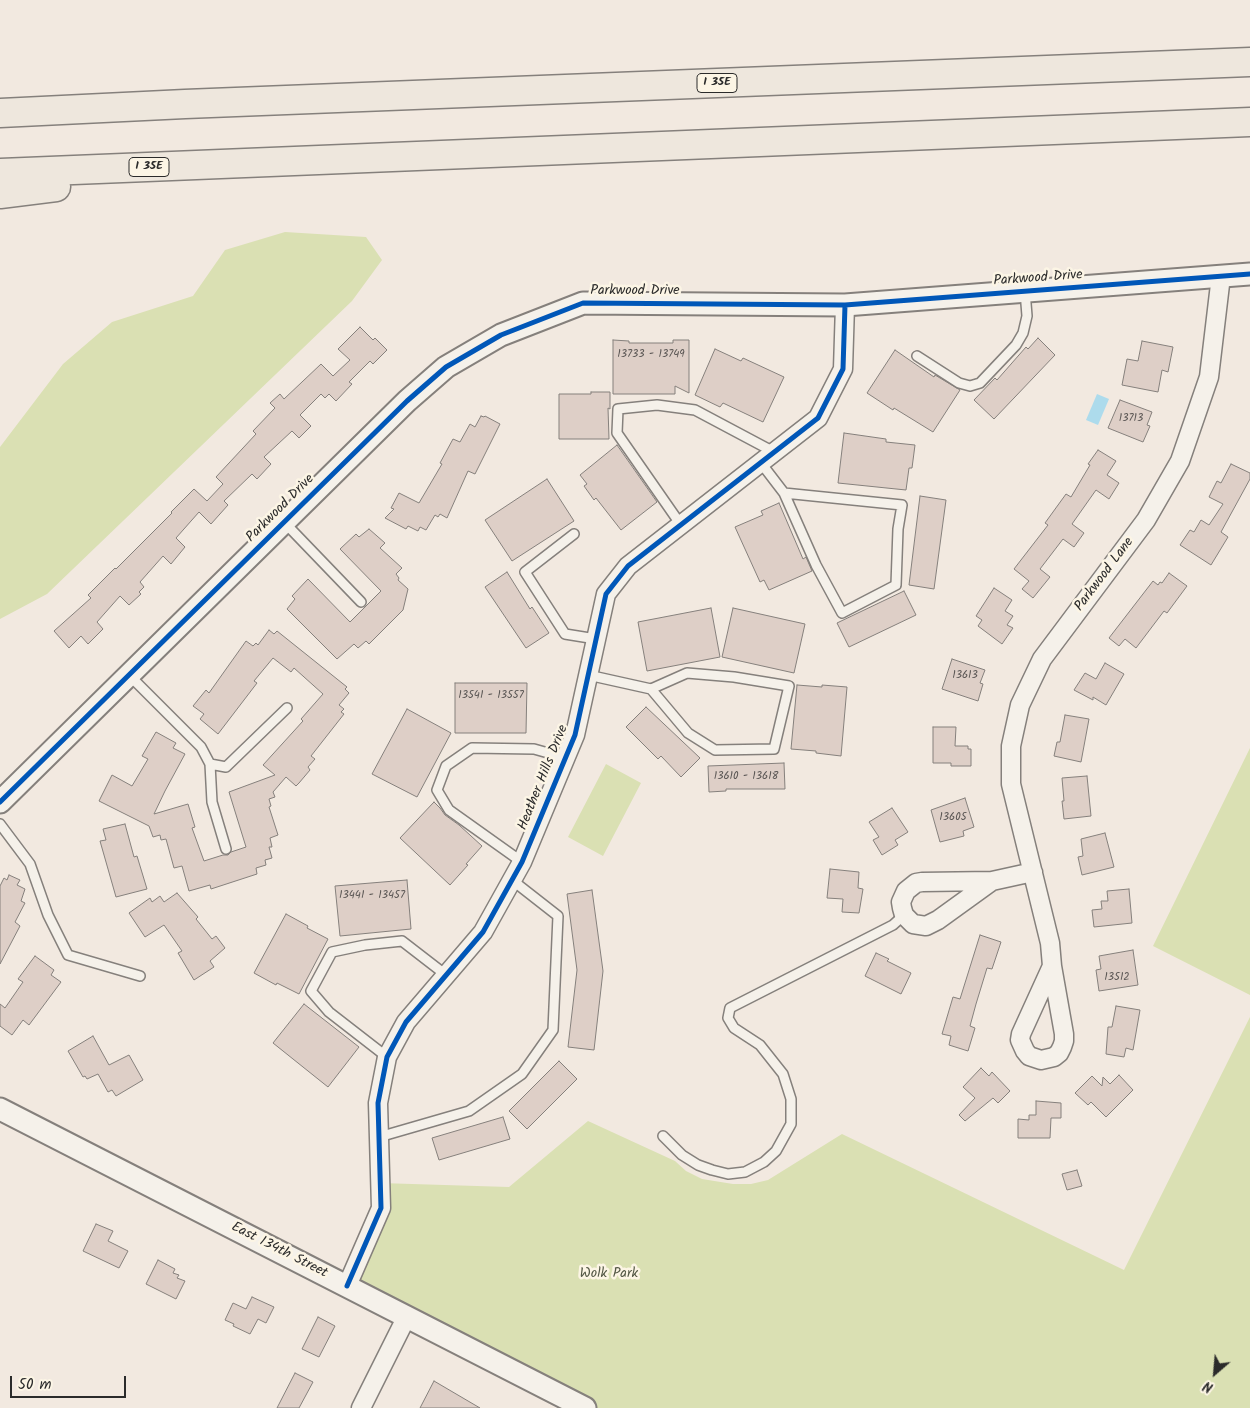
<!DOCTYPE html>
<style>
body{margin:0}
#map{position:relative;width:1250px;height:1408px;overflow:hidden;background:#f2e9e0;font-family:Kalam,sans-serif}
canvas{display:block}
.north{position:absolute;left:1190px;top:1348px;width:50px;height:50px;-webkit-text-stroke:4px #fcf5e5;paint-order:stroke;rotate:207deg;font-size:14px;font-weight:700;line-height:20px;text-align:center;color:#2b2b2b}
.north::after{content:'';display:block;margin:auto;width:18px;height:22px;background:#2b2b2b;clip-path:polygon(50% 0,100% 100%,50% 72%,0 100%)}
.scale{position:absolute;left:10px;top:1376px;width:116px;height:22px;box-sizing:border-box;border:2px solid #2b2b2b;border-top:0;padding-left:6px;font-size:15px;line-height:18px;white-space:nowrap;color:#2b2b2b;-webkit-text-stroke:4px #fcf5e5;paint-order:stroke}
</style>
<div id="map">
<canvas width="1250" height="1408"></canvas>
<div class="north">N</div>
<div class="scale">50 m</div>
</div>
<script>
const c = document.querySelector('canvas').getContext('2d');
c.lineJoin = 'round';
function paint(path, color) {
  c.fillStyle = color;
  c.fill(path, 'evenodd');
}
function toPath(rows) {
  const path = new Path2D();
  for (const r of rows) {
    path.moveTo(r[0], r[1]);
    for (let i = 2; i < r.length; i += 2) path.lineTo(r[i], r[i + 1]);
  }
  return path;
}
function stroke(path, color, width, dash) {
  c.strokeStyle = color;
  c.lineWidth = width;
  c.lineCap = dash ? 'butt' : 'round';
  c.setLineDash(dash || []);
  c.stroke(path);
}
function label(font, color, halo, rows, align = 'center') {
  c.font = font + ' Kalam,sans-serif';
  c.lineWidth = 5;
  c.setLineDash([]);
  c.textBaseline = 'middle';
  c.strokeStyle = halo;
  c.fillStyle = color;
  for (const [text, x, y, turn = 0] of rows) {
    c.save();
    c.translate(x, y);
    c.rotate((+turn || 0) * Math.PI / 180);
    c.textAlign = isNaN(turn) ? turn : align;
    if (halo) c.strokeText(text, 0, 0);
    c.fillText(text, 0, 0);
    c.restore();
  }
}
paint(toPath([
 [285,232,366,237,382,260,352,301,47,594,0,619,0,447,63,364,112,322,193,296,225,250],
 [1250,748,1250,995,1153,946],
 [606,764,641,783,603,856,568,837],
 [1250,1017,1250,1408,585,1408,347,1286,380,1183,509,1187,588,1121,675,1161,686,1171,702,1179,733,1184,751,1184,768,1180,842,1134,1124,1270]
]), '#dae0b3');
paint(toPath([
 [1097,394,1109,399,1098,425,1086,420]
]), '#addbec');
const building = toPath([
 [360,327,373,340,375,338,387,350,373,364,370,361,349,382,352,384,336,401,329,394,325,398,321,394,300,415,311,426,299,438,292,431,264,457,271,464,257,479,252,474,224,501,228,505,211,524,199,512,176,538,185,547,171,564,163,556,140,582,144,587,139,592,141,594,129,605,120,596,97,622,103,629,88,644,81,636,69,648,54,631,91,598,88,595,115,568,116,569,172,513,171,512,194,489,207,501,223,484,216,477,256,434,253,431,275,408,270,403,280,394,284,399,321,364,333,376,350,360,338,349,360,327],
 [1038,338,1055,355,994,419,974,400,995,378,997,380,1026,347,1028,349,1038,338],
 [613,340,629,341,629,343,673,343,673,340,689,340,689,393,675,386,675,394,613,394,613,340],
 [1142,341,1173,347,1168,372,1162,370,1158,392,1122,385,1127,359,1138,361,1142,341],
 [715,349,741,361,743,358,784,377,763,422,723,403,720,407,695,395,715,349],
 [895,350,934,377,935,375,960,390,933,432,894,408,893,410,867,393,895,350],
 [591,392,610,392,610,409,608,408,609,439,559,439,559,394,591,394,591,392],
 [1120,400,1152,412,1147,425,1150,426,1143,442,1108,428,1120,400],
 [481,416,484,417,485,416,500,424,475,474,468,471,447,518,440,514,438,517,435,515,426,530,420,527,418,531,408,526,406,529,385,518,394,509,391,508,399,493,419,503,442,464,440,463,453,439,460,442,470,424,475,427,481,416],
 [844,433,886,439,886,442,915,445,912,468,909,468,906,490,838,483,844,433],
 [617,445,657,502,621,530,596,498,594,500,584,486,587,484,580,475,617,445],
 [1098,450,1116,461,1107,475,1119,483,1109,499,1096,490,1072,524,1084,533,1074,547,1063,539,1040,569,1050,577,1033,598,1022,589,1029,581,1014,569,1048,525,1045,523,1066,494,1071,497,1090,465,1088,464,1098,450],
 [1231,464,1250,473,1250,479,1221,532,1228,537,1211,565,1180,545,1190,530,1194,532,1201,520,1209,525,1223,504,1209,497,1217,481,1221,483,1231,464],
 [547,479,574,521,512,561,485,520,547,479],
 [920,496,946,500,934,589,909,585,920,496],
 [779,503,803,559,806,557,812,571,769,590,764,580,760,582,735,527,763,515,761,511,779,503],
 [369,529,385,543,380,548,402,568,396,574,399,578,398,580,408,589,403,610,369,644,366,641,358,648,354,644,337,659,287,609,295,599,292,596,308,579,350,622,381,591,340,549,356,534,359,537,369,529],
 [507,572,530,609,532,607,549,633,526,648,485,587,507,572],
 [1169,573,1187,586,1167,613,1164,611,1136,648,1125,639,1119,646,1109,638,1153,581,1158,585,1160,582,1162,583,1169,573],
 [994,588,1012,600,1005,611,1013,616,1007,625,1013,628,1002,644,978,626,982,620,976,616,994,588],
 [904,591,916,615,849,647,837,623,904,591],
 [711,608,720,657,647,671,638,622,711,608],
 [733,608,805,624,794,673,722,657,733,608],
 [269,630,274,634,277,631,347,687,345,689,349,693,339,705,344,709,341,712,344,714,311,756,315,759,308,767,310,770,299,783,296,786,286,777,273,792,275,797,269,799,271,806,269,807,278,835,270,838,272,847,269,847,272,858,265,860,266,865,256,868,257,874,211,889,210,885,189,891,182,866,174,868,166,839,161,840,160,835,153,837,149,826,99,801,112,775,132,786,148,759,142,756,156,732,176,743,173,748,185,754,165,791,154,814,188,804,195,827,192,828,204,861,223,855,228,855,231,852,246,847,229,792,275,775,263,765,303,721,301,719,323,694,294,668,291,672,273,658,254,681,257,683,218,734,200,719,204,714,193,706,206,690,209,693,246,641,253,646,256,643,258,645,269,630],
 [952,659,985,670,980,683,983,684,978,701,942,689,952,659],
 [1105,663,1124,674,1106,705,1093,697,1093,700,1074,690,1085,673,1096,679,1105,663],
 [455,683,527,683,526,733,455,733,455,683],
 [797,685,822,687,822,685,847,687,841,756,816,753,816,751,791,749,797,685],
 [646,707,700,758,681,777,661,756,658,759,626,727,646,707],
 [407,709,451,733,417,797,372,774,407,709],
 [1065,715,1089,719,1081,762,1054,756,1057,742,1060,742,1065,715],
 [933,727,956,727,955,746,968,746,968,749,971,749,971,766,951,766,951,763,933,763,933,727],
 [784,763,785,789,726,789,726,791,709,792,708,766,784,763],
 [1087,776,1091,816,1064,819,1062,801,1064,801,1062,778,1087,776],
 [965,798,974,827,963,831,964,836,940,842,931,810,965,798],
 [434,802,440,808,445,815,459,825,482,846,466,864,468,865,450,885,400,838,434,802],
 [892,808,908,832,895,840,898,845,882,855,873,840,879,837,869,822,892,808],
 [125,824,134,857,137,856,147,889,116,897,100,841,106,840,103,829,125,824],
 [1105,833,1114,867,1082,875,1078,857,1083,856,1081,839,1105,833],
 [830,869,859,872,858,888,863,889,859,913,842,912,843,899,827,898,830,869],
 [9,875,20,880,17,885,25,889,21,901,25,903,15,922,20,926,0,964,0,886,4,878,7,880,9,875],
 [407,880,411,929,340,936,335,886,407,880],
 [1129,889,1132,923,1094,927,1092,910,1102,909,1101,901,1108,901,1107,891,1129,889],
 [592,890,603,971,594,1050,568,1047,577,970,567,894,592,890],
 [177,893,198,917,196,919,212,939,216,936,225,948,210,961,214,967,194,980,178,953,182,951,164,925,145,937,129,913,150,898,152,902,160,896,164,902,177,893],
 [286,914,308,926,307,928,328,939,299,994,277,983,276,985,254,973,286,914],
 [980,935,1001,942,992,969,987,968,976,1004,970,1026,975,1028,968,1051,949,1045,951,1036,942,1034,953,997,960,999,980,935],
 [1133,950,1138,985,1099,991,1096,970,1101,969,1099,956,1133,950],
 [876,953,889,959,887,961,911,973,901,994,865,976,876,953],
 [35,956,54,970,51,975,61,982,29,1025,23,1020,12,1035,0,1026,0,1004,5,1008,23,982,18,979,35,956],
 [304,1004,359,1047,328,1087,273,1043,304,1004],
 [1116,1006,1140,1010,1133,1050,1126,1048,1124,1057,1106,1054,1108,1027,1112,1027,1116,1006],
 [93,1036,109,1065,129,1055,143,1080,116,1096,112,1090,108,1092,98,1074,87,1079,85,1076,83,1077,68,1051,93,1036],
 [559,1061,577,1079,527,1129,509,1111,559,1061],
 [981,1068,989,1076,992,1072,1010,1091,998,1103,993,1098,965,1121,959,1115,975,1098,963,1087,981,1068],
 [1119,1075,1133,1090,1106,1117,1091,1102,1088,1105,1075,1093,1092,1076,1102,1086,1103,1077,1110,1084,1119,1075],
 [1036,1101,1061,1103,1061,1118,1051,1118,1050,1138,1018,1138,1018,1119,1029,1120,1029,1115,1036,1115,1036,1101],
 [503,1117,510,1139,439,1160,432,1138,503,1117],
 [1077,1170,1082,1186,1067,1190,1062,1174,1077,1170],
 [96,1224,113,1231,108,1241,128,1251,119,1268,83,1251,96,1224],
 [158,1260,175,1269,173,1273,179,1275,177,1278,185,1281,176,1299,146,1284,158,1260],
 [252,1297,274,1307,266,1323,258,1319,250,1334,233,1326,234,1324,225,1320,233,1303,246,1309,252,1297],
 [318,1317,335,1326,319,1357,302,1349,318,1317],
 [295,1373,313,1382,299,1408,277,1408,295,1373],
 [434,1381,480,1408,420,1408,434,1381]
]);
paint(building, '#decfc7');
stroke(building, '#85807c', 1);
const service = toPath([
 [917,356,959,383,970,386,980,383,1016,345,1023,333,1027,316,1025,291],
 [761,463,784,493,816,565,842,613,896,585,898,529,902,505,784,493],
 [284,522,361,602],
 [681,525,617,433,618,409,657,405,695,410,774,452],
 [574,534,525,572,565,634,596,639],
 [129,675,201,747,210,764,226,767,287,708],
 [588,675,651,689,688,733,715,750,774,749,789,686,734,677,687,673,651,689],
 [210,764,212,802,226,849],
 [0,824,30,864,48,915,68,955,140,976],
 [522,862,449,810,437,790,446,766,472,748,534,749,566,758],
 [387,1057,329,1012,311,991,332,952,365,945,402,941,446,975],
 [663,1136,682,1155,698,1165,712,1170,728,1174,745,1172,764,1162,776,1151,791,1124,791,1099,783,1074,760,1045,734,1028,728,1018,730,1008,893,925,904,915],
 [379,1137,469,1111,522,1074,553,1030,558,916,512,880]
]);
const minor = toPath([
 [992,881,938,920,926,926,913,924,904,915,902,908,901,902,906,891,916,883,922,882,992,881,1033,872],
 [1052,966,1021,1034,1020,1040,1025,1051,1029,1056,1041,1060,1054,1057,1059,1053,1062,1047,1064,1041,1064,1034,1052,966,1050,943,1011,784,1011,746,1020,705,1042,659,1146,520,1180,461,1209,377,1221,276],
 [347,1286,381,1208,378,1103,387,1057,406,1022,483,932,522,862,575,735,606,594,628,566,818,418,843,369,845,305],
 [361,1408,407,1316]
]);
const tertiary = toPath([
 [0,802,407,401,446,367,501,335,583,303,845,305,1250,274],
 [0,1109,585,1408]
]);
const motorway = toPath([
 [0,113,185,104,1250,62],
 [0,173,1250,122],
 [0,194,56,187]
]);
stroke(service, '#85807c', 12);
stroke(minor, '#85807c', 21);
stroke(tertiary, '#85807c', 25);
stroke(motorway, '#85807c', 31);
stroke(service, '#f5f1ea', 9);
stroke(minor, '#f5f1ea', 18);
stroke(tertiary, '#f5f1ea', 21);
stroke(motorway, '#eee7dd', 28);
stroke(toPath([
 [0,802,407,401,446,367,501,335,583,303,845,305,1250,274],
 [347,1286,381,1208,378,1103,387,1057,406,1022,483,932,522,862,575,735,606,594,628,566,818,418,843,369,845,305]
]), '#0057b8', 5);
label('11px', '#5a5654', null, [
 ["13733 - 13749",651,355],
 ["13713",1131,419],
 ["13613",965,676],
 ["13541 - 13557",491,696],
 ["13610 - 13618",746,777],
 ["13605",953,818],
 ["13441 - 13457",372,896],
 ["13512",1117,978]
]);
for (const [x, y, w] of [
 [717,83,40],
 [149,167,40]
]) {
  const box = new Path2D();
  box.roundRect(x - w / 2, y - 9.5, w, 19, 4);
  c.fillStyle = '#fcf5e5';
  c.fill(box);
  stroke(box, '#2b2b2b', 1);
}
label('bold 12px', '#2b2b2b', null, [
 ["I 35E",717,83],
 ["I 35E",149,167]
]);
label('14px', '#2b2b2b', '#fcf5e5', [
 ["Parkwood Drive",1038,279,-4],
 ["Parkwood Drive",635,292],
 ["Parkwood Drive",281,509,-45],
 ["Parkwood Lane",1105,575,-53],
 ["Heather Hills Drive",544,778,-68],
 ["East 134th Street",279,1251,27]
]);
label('14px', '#525644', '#fcf5e5', [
 ["Wolk Park",609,1275]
]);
</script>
